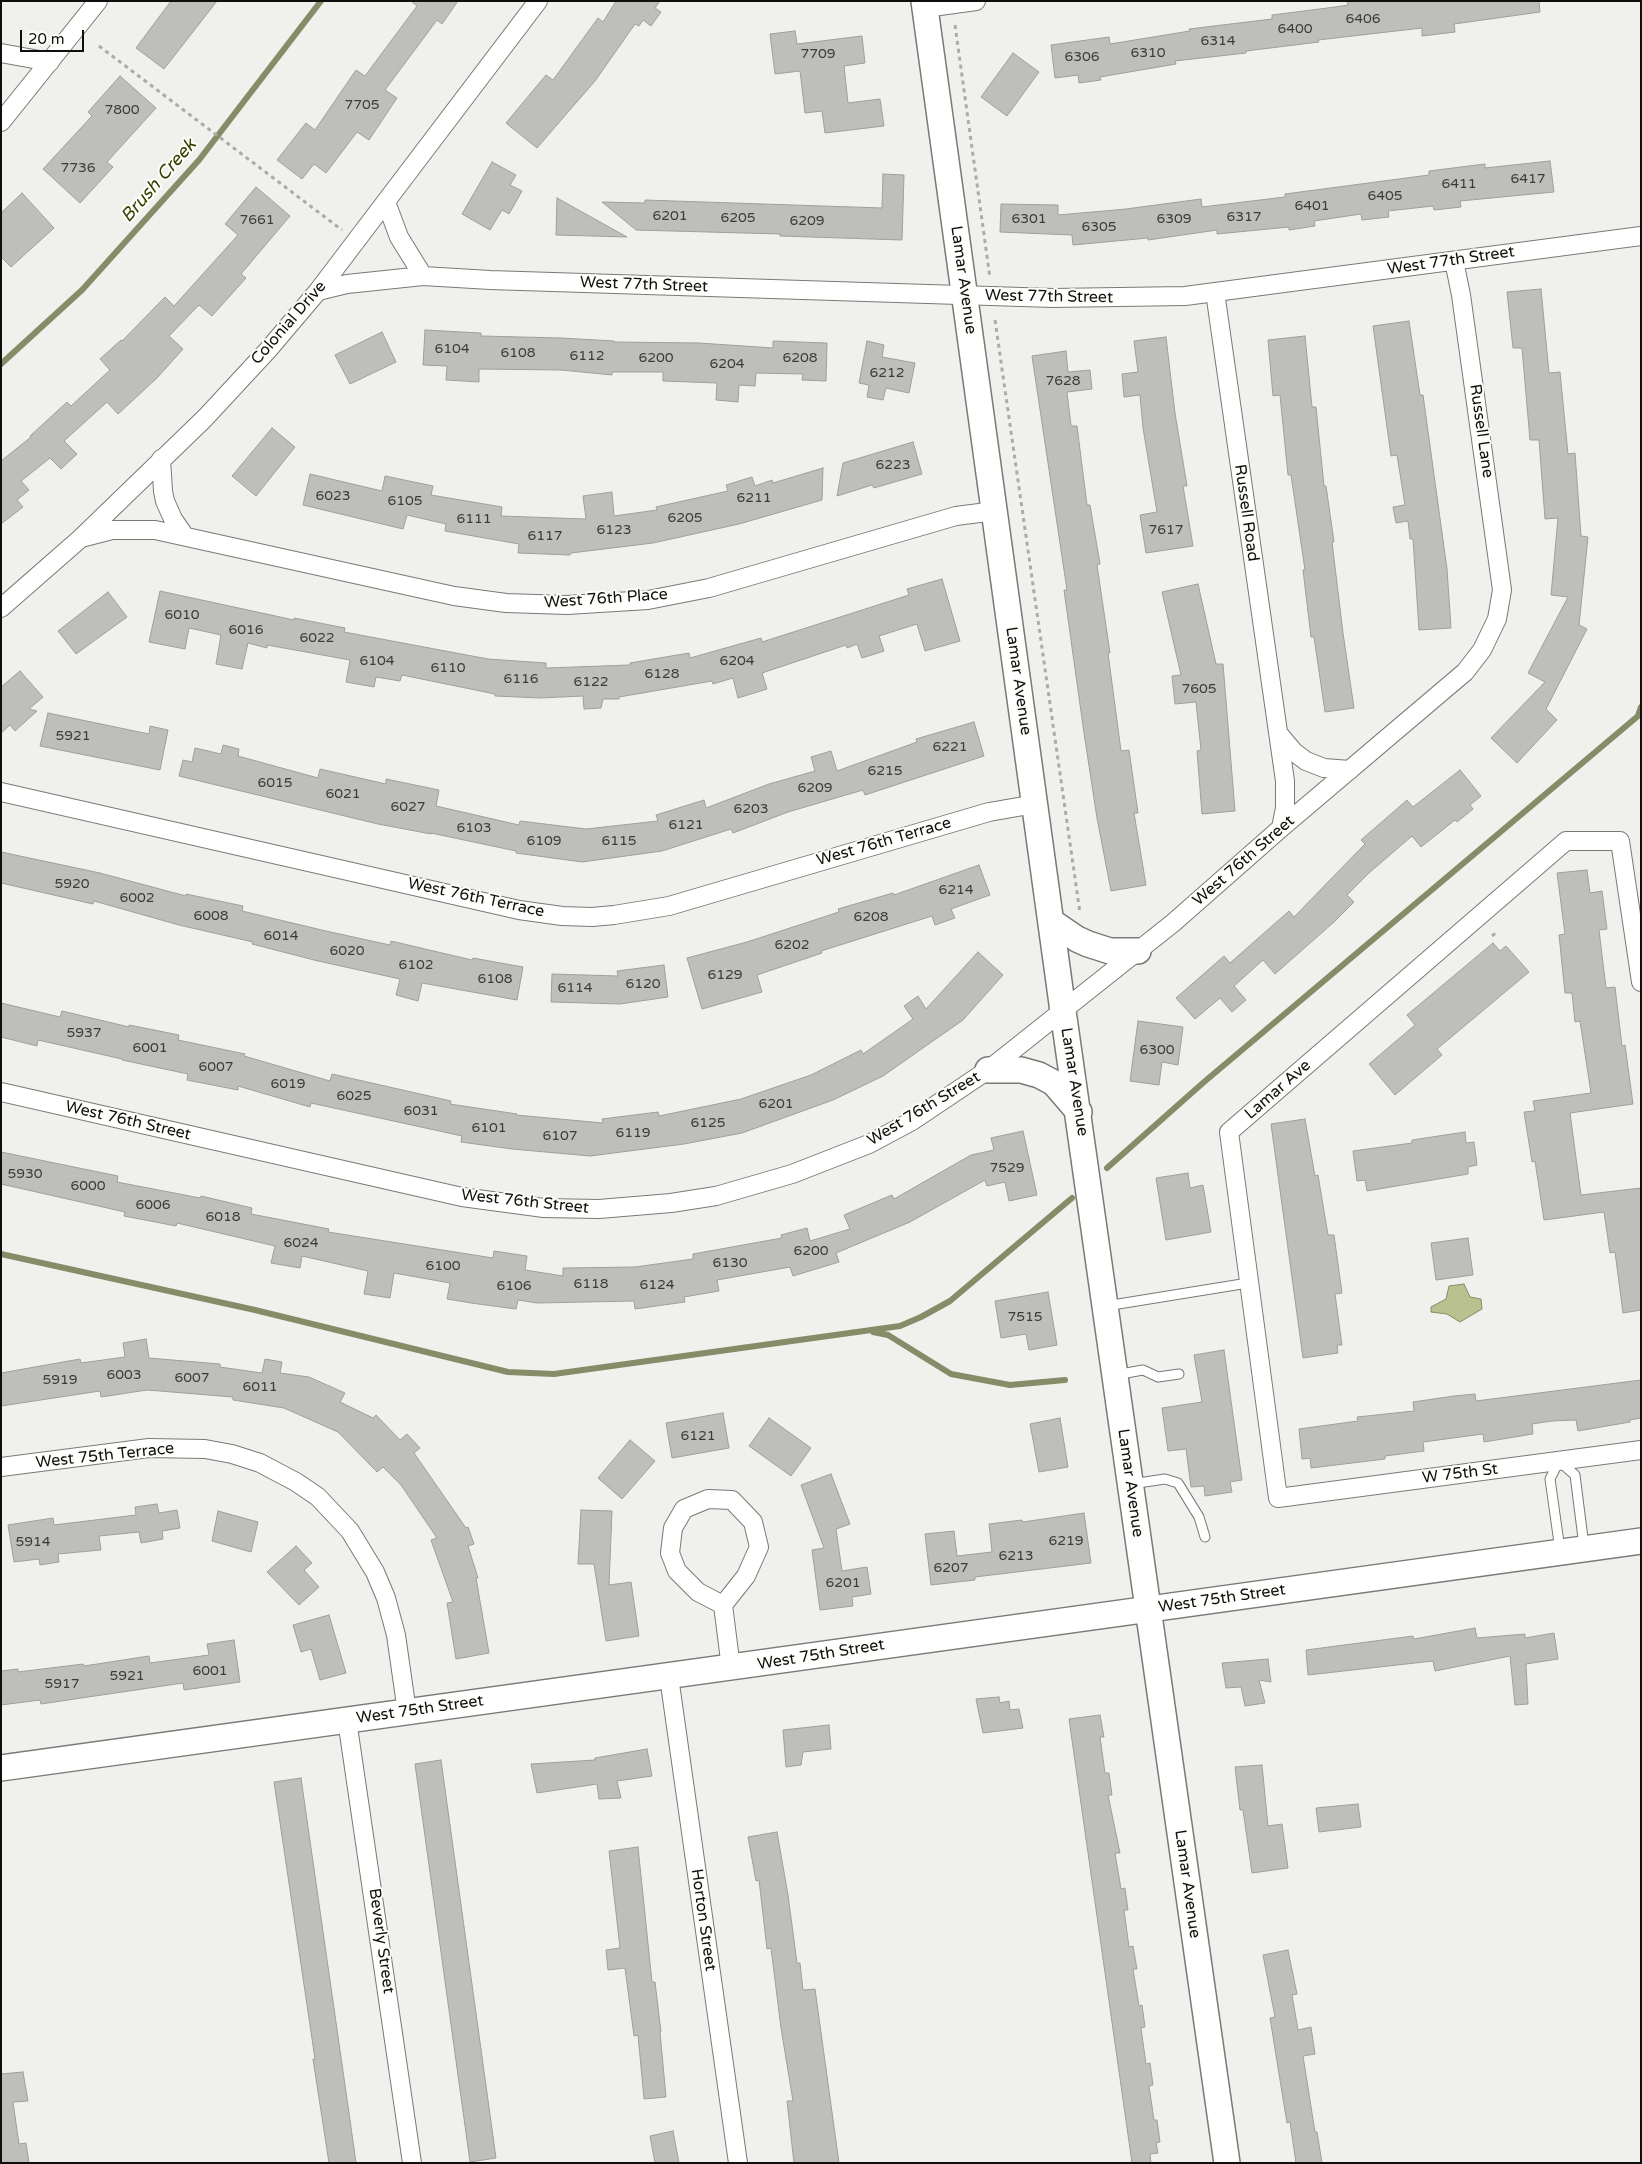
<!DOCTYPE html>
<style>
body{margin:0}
#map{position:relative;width:1642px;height:2164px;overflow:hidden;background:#f0f1ed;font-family:"Varela Round",sans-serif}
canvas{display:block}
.frame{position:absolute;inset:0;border:2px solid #0f0f0e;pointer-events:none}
.scale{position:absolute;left:20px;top:30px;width:64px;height:22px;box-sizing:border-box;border:2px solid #0f0f0e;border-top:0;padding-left:6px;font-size:15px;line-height:18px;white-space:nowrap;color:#0f0f0e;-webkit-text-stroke:4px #fdfefa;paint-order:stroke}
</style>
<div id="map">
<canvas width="1642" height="2164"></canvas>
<div class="frame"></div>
<div class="scale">20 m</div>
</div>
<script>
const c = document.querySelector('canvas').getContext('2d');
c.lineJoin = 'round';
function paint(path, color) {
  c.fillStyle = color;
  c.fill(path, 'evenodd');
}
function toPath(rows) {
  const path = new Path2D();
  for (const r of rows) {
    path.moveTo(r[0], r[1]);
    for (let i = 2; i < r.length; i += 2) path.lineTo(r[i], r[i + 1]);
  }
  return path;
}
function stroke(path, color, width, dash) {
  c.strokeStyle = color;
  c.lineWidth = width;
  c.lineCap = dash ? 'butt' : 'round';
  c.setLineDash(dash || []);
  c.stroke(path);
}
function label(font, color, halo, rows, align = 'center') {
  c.font = font + ' "Varela Round",sans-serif';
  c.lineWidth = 4;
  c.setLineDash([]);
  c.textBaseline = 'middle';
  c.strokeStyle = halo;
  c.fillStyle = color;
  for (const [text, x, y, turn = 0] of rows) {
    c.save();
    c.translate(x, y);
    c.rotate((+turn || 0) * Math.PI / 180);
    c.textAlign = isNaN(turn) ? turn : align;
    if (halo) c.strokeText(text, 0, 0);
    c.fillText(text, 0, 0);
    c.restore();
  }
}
const water = toPath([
 [1464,1284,1470,1297,1481,1299,1482,1309,1460,1322,1447,1314,1431,1312,1431,1307,1446,1299,1449,1286,1464,1284]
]);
paint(water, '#b8c18f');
stroke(water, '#858c68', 1);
stroke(toPath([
 [1,364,82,290,199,160,321,1],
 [1107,1168,1204,1082,1638,716,1641,707],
 [1,1254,255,1310,508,1372,554,1374,900,1326,921,1317,950,1301,1072,1198],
 [873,1332,888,1335,951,1374,1010,1385,1065,1380]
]), '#858c68', 6);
const building = toPath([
 [171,1,217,1,164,69,136,48,171,1],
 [411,1,458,1,442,24,437,20,385,90,397,98,369,140,357,132,326,173,314,164,302,179,277,160,306,123,315,130,356,70,365,76,417,6,411,1],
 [616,1,660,1,655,8,661,12,651,26,643,20,639,26,635,24,595,81,537,148,506,123,546,75,553,80,598,18,603,22,616,1],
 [1347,1,1539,1,1540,12,1454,24,1455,32,1422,36,1422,28,1318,40,1319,42,1246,51,1246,53,1175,61,1176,64,1100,77,1101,80,1079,83,1078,75,1055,78,1051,45,1109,37,1110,44,1190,31,1189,29,1272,19,1272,15,1335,7,1348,5,1347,1],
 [795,31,797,44,862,36,865,63,844,66,848,103,880,99,884,126,825,133,822,111,805,113,800,71,775,74,770,34,795,31],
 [1013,53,1039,72,1007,116,981,97,1013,53],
 [120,76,156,108,107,162,113,167,80,203,43,169,92,116,88,112,120,76],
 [1550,161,1554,192,1460,201,1461,207,1434,210,1433,206,1388,211,1389,217,1362,220,1361,214,1314,221,1315,226,1289,230,1289,227,1217,234,1217,230,1148,240,1148,238,1073,245,1072,235,1000,232,1001,204,1058,205,1058,215,1126,209,1201,199,1202,207,1285,197,1285,194,1429,175,1429,171,1485,164,1485,168,1550,161],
 [492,162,516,175,510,185,522,191,509,214,502,210,490,230,462,214,492,162],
 [883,174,904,175,902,240,780,236,780,234,636,230,602,202,645,203,645,200,882,208,883,174],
 [256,187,290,216,241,274,246,278,212,316,199,305,169,336,183,349,157,378,118,414,107,402,64,441,77,454,61,469,50,458,21,481,29,490,17,500,23,507,1,524,1,461,31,437,30,436,67,402,71,406,110,370,100,359,121,340,122,341,165,297,174,306,238,235,225,224,256,187],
 [22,193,54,228,11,267,1,257,1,213,22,193],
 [557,198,627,237,556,235,557,198],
 [1541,289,1549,373,1560,372,1568,454,1575,453,1581,536,1588,537,1579,625,1587,629,1546,709,1557,720,1517,763,1491,738,1545,682,1528,673,1568,597,1551,595,1558,518,1545,519,1539,440,1530,440,1522,348,1513,348,1507,292,1541,289],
 [1409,321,1420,395,1423,395,1447,569,1451,628,1419,630,1413,539,1410,539,1408,521,1396,523,1393,507,1405,505,1397,455,1391,456,1373,326,1409,321],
 [425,330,481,333,481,336,562,338,614,341,614,342,699,343,773,348,773,341,827,343,826,381,802,380,803,374,756,373,755,386,739,385,738,402,716,400,717,383,663,381,663,372,612,372,612,375,561,370,479,369,479,382,446,380,447,366,423,365,425,330],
 [382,332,396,362,350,384,335,355,382,332],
 [1305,336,1312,407,1316,407,1324,486,1326,486,1334,542,1332,542,1343,633,1354,708,1325,712,1314,637,1311,637,1303,570,1305,570,1291,475,1288,475,1280,395,1273,396,1268,340,1305,336],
 [1166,337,1175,413,1187,486,1183,486,1193,546,1146,553,1140,515,1157,512,1143,428,1140,395,1124,397,1122,374,1138,372,1134,341,1166,337],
 [867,341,884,345,882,357,915,363,909,393,886,388,883,400,867,397,869,385,859,383,867,341],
 [1066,351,1068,372,1090,370,1092,389,1067,392,1071,426,1077,426,1087,505,1090,505,1100,564,1097,565,1110,653,1108,653,1121,751,1129,750,1138,813,1134,813,1146,885,1111,891,1097,818,1084,733,1064,590,1067,590,1032,356,1066,351],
 [272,428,295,447,256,496,232,476,272,428],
 [913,442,922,474,874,488,872,485,837,496,843,463,913,442],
 [823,468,822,500,739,524,653,543,571,553,570,555,518,553,519,544,445,531,446,524,407,515,403,529,303,505,310,474,382,491,385,476,433,486,431,495,502,507,501,516,586,519,583,496,612,492,614,516,657,510,656,507,728,491,726,485,752,477,755,486,772,480,773,483,823,468],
 [942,579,960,641,925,651,917,624,879,636,884,651,862,658,857,644,847,648,846,645,762,673,767,689,738,698,733,678,713,684,712,681,619,697,619,699,603,699,601,708,584,709,583,696,540,698,495,696,495,694,402,675,400,681,376,677,374,687,346,682,350,660,267,645,267,648,248,643,242,669,216,664,221,635,189,628,185,649,149,642,160,591,294,620,294,618,345,628,344,632,488,659,546,663,546,668,630,665,630,663,689,653,690,658,761,638,762,642,909,595,907,589,942,579],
 [1198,584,1216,664,1223,664,1235,811,1202,814,1197,751,1201,750,1196,702,1175,704,1172,676,1181,675,1162,592,1198,584],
 [108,592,127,617,76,654,58,631,108,592],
 [20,671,43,697,29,709,37,711,15,731,10,725,1,733,1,687,20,671],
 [48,713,149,734,150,726,168,730,160,770,40,746,48,713],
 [974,722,984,756,865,795,863,790,788,812,733,833,731,829,662,851,582,862,516,853,516,851,431,833,431,834,378,824,179,776,183,760,192,762,195,748,221,754,223,745,239,749,238,756,318,778,320,769,386,784,386,779,439,790,436,806,519,825,520,821,586,829,658,821,656,815,704,800,706,808,769,784,815,771,811,757,831,751,837,771,917,742,916,739,974,722],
 [1460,770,1481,796,1470,805,1473,809,1457,822,1455,820,1421,847,1412,836,1369,873,1347,895,1354,902,1334,922,1275,974,1263,960,1234,986,1246,1000,1232,1012,1220,998,1195,1019,1176,998,1224,956,1230,963,1289,911,1294,917,1365,844,1361,840,1407,800,1413,807,1460,770],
 [1,852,100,873,186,896,186,894,243,906,242,911,326,931,390,945,391,941,472,960,473,958,523,967,517,1000,422,983,418,1001,396,995,400,979,318,961,252,944,253,942,179,925,94,901,93,904,1,883,1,852],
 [979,865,990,895,951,909,955,918,935,925,932,916,821,951,822,953,757,975,762,992,702,1009,687,958,747,942,839,912,838,909,893,893,894,895,979,865],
 [1587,870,1590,893,1602,891,1607,929,1599,930,1606,988,1615,987,1622,1046,1625,1045,1633,1104,1570,1113,1581,1195,1641,1188,1641,1310,1623,1313,1615,1252,1610,1253,1604,1212,1544,1220,1535,1161,1532,1162,1524,1112,1535,1111,1533,1101,1591,1093,1580,1021,1575,1022,1572,993,1565,993,1559,935,1565,934,1557,873,1587,870],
 [1493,943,1500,951,1506,946,1529,972,1437,1049,1442,1055,1395,1095,1369,1064,1415,1025,1407,1015,1493,943],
 [978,952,1003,975,963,1020,883,1076,833,1100,742,1133,684,1144,590,1156,512,1149,461,1142,462,1136,311,1103,310,1107,238,1086,238,1090,187,1080,188,1074,122,1060,122,1059,38,1040,37,1046,1,1037,1,1003,60,1017,62,1011,129,1027,129,1025,179,1035,178,1040,245,1054,244,1056,330,1081,332,1074,451,1101,450,1104,517,1114,516,1115,603,1123,602,1119,658,1112,659,1116,741,1099,811,1075,861,1050,863,1054,913,1019,904,1006,918,996,926,1009,978,952],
 [664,965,668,997,620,1004,551,1002,552,974,618,976,617,971,664,965],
 [1138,1021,1183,1027,1178,1065,1162,1062,1159,1085,1130,1081,1138,1021],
 [1305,1119,1315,1176,1318,1175,1328,1235,1334,1235,1342,1293,1335,1294,1342,1345,1337,1345,1338,1353,1303,1358,1271,1124,1305,1119],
 [1023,1131,1037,1195,1009,1201,1005,1182,987,1186,985,1180,910,1222,836,1253,839,1262,793,1276,790,1267,717,1280,719,1291,684,1297,685,1302,635,1309,634,1301,537,1303,518,1300,516,1309,471,1303,447,1299,450,1283,394,1273,390,1298,364,1294,368,1271,302,1256,300,1268,271,1263,275,1246,177,1223,176,1226,124,1216,125,1212,1,1184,1,1152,118,1176,117,1182,200,1198,201,1196,252,1208,251,1214,329,1229,328,1232,493,1258,494,1251,527,1256,525,1270,563,1276,563,1268,635,1267,693,1259,693,1254,782,1238,781,1235,807,1228,810,1241,850,1229,844,1215,892,1195,894,1199,971,1155,994,1150,991,1138,1023,1131],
 [1465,1132,1466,1143,1474,1142,1477,1165,1468,1167,1468,1174,1367,1191,1365,1180,1357,1181,1353,1151,1412,1143,1412,1140,1465,1132],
 [1188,1173,1190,1188,1203,1185,1211,1232,1166,1240,1156,1178,1188,1173],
 [1468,1238,1473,1275,1436,1280,1431,1243,1468,1238],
 [1048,1292,1057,1345,1029,1350,1026,1334,1001,1338,995,1301,1048,1292],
 [146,1339,149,1358,220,1364,220,1367,262,1373,265,1359,282,1362,280,1373,309,1377,345,1393,340,1402,373,1418,376,1415,400,1440,407,1434,420,1448,414,1453,466,1528,468,1527,474,1544,468,1546,478,1578,476,1578,489,1653,456,1659,447,1603,453,1602,431,1540,437,1538,401,1485,383,1467,377,1472,338,1432,284,1408,233,1400,233,1397,147,1390,101,1397,100,1391,1,1406,1,1373,80,1359,81,1363,125,1357,123,1343,146,1339],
 [1224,1350,1242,1480,1230,1482,1232,1492,1205,1496,1204,1486,1191,1487,1186,1449,1168,1451,1162,1408,1202,1402,1194,1355,1224,1350],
 [1641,1380,1641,1418,1630,1420,1630,1422,1578,1431,1576,1420,1552,1421,1532,1424,1533,1434,1484,1442,1483,1434,1423,1442,1424,1451,1385,1456,1385,1459,1311,1468,1310,1458,1302,1459,1299,1429,1358,1421,1357,1417,1414,1411,1413,1402,1454,1396,1475,1394,1476,1401,1641,1380],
 [723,1413,729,1448,672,1458,666,1423,723,1413],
 [769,1418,811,1448,791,1476,749,1446,769,1418],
 [1060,1418,1068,1467,1039,1472,1030,1424,1060,1418],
 [630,1440,655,1461,622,1499,598,1478,630,1440],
 [831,1474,850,1524,836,1529,842,1571,867,1567,871,1594,852,1597,853,1606,820,1610,812,1550,824,1548,801,1485,831,1474],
 [157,1504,159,1513,177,1510,180,1528,162,1531,163,1539,141,1543,139,1532,99,1536,101,1550,58,1554,59,1562,40,1565,39,1559,14,1562,8,1525,53,1518,54,1525,136,1515,135,1507,157,1504],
 [581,1510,612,1511,609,1585,631,1582,639,1636,606,1641,594,1564,578,1564,581,1510],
 [218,1511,258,1522,251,1552,212,1541,218,1511],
 [1084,1513,1091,1563,975,1577,975,1580,931,1585,925,1534,954,1531,957,1556,992,1552,989,1524,1022,1520,1023,1522,1084,1513],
 [296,1546,312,1563,304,1570,319,1587,299,1605,267,1572,296,1546],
 [329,1615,346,1673,320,1680,311,1649,301,1652,293,1625,329,1615],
 [1475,1628,1477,1638,1525,1634,1525,1638,1554,1633,1558,1659,1526,1664,1528,1704,1515,1705,1510,1656,1435,1671,1433,1661,1308,1675,1306,1650,1413,1636,1414,1639,1475,1628],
 [234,1640,240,1682,184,1690,183,1683,41,1704,40,1700,1,1705,1,1671,18,1669,18,1672,83,1664,84,1666,149,1656,150,1663,209,1655,207,1644,234,1640],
 [1268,1659,1271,1682,1259,1680,1265,1703,1245,1706,1241,1687,1226,1688,1222,1663,1268,1659],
 [999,1697,1000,1703,1009,1701,1010,1710,1019,1709,1023,1728,983,1733,976,1699,999,1697],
 [1100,1715,1104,1737,1100,1737,1105,1773,1109,1773,1112,1795,1108,1795,1120,1853,1115,1853,1121,1889,1125,1888,1128,1910,1124,1910,1129,1947,1133,1946,1137,1969,1133,1969,1139,2006,1142,2005,1145,2027,1141,2028,1146,2064,1150,2063,1153,2085,1149,2086,1154,2120,1157,2120,1160,2142,1156,2143,1158,2153,1150,2154,1151,2163,1132,2163,1069,1719,1100,1715],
 [829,1725,831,1749,803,1752,801,1765,786,1767,783,1730,829,1725],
 [647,1749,652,1776,617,1781,621,1798,599,1799,597,1784,537,1793,531,1764,595,1760,595,1758,647,1749],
 [441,1760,496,2158,470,2162,415,1764,441,1760],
 [1262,1765,1268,1826,1282,1824,1288,1868,1252,1873,1243,1810,1240,1810,1235,1767,1262,1765],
 [301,1778,349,2113,356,2163,329,2163,313,2059,315,2059,274,1782,301,1778],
 [1358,1804,1361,1827,1319,1832,1316,1808,1358,1804],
 [777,1832,788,1895,797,1963,800,1963,803,1990,815,1989,839,2163,794,2163,787,2101,793,2101,781,2028,771,1948,767,1949,759,1880,756,1881,748,1837,777,1832],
 [638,1847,652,1982,655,1982,661,2032,660,2032,666,2097,644,2099,638,2035,634,2036,625,1968,608,1970,606,1950,620,1948,609,1851,638,1847],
 [1288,1950,1297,1994,1292,1995,1298,2030,1311,2027,1315,2054,1303,2056,1315,2132,1317,2132,1322,2163,1296,2163,1290,2122,1287,2123,1270,2018,1275,2017,1263,1955,1288,1950],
 [23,2072,28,2101,13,2102,19,2144,26,2143,29,2163,1,2163,1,2074,23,2072],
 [673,2131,679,2163,655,2163,650,2136,673,2131]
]);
paint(building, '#bebfbb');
stroke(building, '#9e9f9b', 1);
const lane = toPath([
 [1106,1306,1248,1283],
 [1115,1375,1143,1370,1158,1377,1179,1374],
 [1131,1484,1165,1479,1178,1483,1199,1517,1205,1537],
 [1560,1550,1550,1479,1559,1461,1575,1475,1584,1546]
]);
const street = toPath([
 [925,8,976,1],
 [1,53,50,62],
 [1,122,98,1],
 [386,202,399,237,423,276],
 [318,291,347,284,423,276,490,280,1053,298,1185,296,1641,236],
 [1215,292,1285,781,1285,808,1281,828],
 [161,459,163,491,165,501,173,519,184,535],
 [81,538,112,530,155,530,454,596,506,603,567,605,648,600,709,588,956,516,995,511],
 [1,608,81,538,205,418,268,350,318,291,538,1],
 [1278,733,1294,752,1306,761,1324,768,1350,770],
 [1,792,519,910,562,916,592,917,614,915,669,906,989,812,1035,804],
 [1641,982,1620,841,1566,841,1229,1132,1278,1498,1641,1450],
 [1,1092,462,1197,544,1208,599,1209,671,1203,716,1196,792,1174,869,1144,912,1121,988,1070,1173,923,1281,828,1465,672,1482,650,1497,619,1502,590,1461,295,1454,261],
 [1,1467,149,1448,205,1449,232,1454,260,1463,296,1482,318,1497,350,1531,375,1572,386,1598,396,1635,407,1712],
 [708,1499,732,1500,753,1522,759,1547,746,1576,723,1605,698,1592,677,1571,670,1553,673,1528,684,1509,708,1499],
 [723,1605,731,1668],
 [669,1677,738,2163],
 [347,1720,412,2163]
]);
const secondary = toPath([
 [924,1,1063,1011,1227,2163],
 [1052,922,1077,939,1088,944,1110,951,1138,951],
 [988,1070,1021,1070,1039,1075,1054,1083,1079,1112],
 [1,1768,1641,1541]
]);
stroke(lane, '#797a77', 11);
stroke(street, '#797a77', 20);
stroke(secondary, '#797a77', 28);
stroke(toPath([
 [955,25,990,278],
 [99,46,342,230],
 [995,320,1080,913],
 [1492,936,1497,932]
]), '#ababa8', 3, [4, 4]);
stroke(lane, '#fff', 9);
stroke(street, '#fff', 18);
stroke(secondary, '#fff', 25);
label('14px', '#3b3b39', null, [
 ["6406",1363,19],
 ["6400",1295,29],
 ["6314",1218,41],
 ["6310",1148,53],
 ["7709",818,54],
 ["6306",1082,57],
 ["7705",362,105],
 ["7800",122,110],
 ["7736",78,168],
 ["6417",1528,179],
 ["6411",1459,184],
 ["6405",1385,196],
 ["6401",1312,206],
 ["6201",670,216],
 ["6317",1244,217],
 ["6205",738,218],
 ["6301",1029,219],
 ["6309",1174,219],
 ["7661",257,220],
 ["6209",807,221],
 ["6305",1099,227],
 ["6104",452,349],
 ["6108",518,353],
 ["6112",587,356],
 ["6200",656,358],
 ["6208",800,358],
 ["6204",727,364],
 ["6212",887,373],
 ["7628",1063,381],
 ["6223",893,465],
 ["6023",333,496],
 ["6211",754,498],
 ["6105",405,501],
 ["6205",685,518],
 ["6111",474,519],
 ["6123",614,530],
 ["7617",1166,530],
 ["6117",545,536],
 ["6010",182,615],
 ["6016",246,630],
 ["6022",317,638],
 ["6104",377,661],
 ["6204",737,661],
 ["6110",448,668],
 ["6128",662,674],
 ["6116",521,679],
 ["6122",591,682],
 ["7605",1199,689],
 ["5921",73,736],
 ["6221",950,747],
 ["6215",885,771],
 ["6015",275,783],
 ["6209",815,788],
 ["6021",343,794],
 ["6027",408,807],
 ["6203",751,809],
 ["6121",686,825],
 ["6103",474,828],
 ["6109",544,841],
 ["6115",619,841],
 ["5920",72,884],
 ["6214",956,890],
 ["6002",137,898],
 ["6008",211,916],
 ["6208",871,917],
 ["6014",281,936],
 ["6202",792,945],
 ["6020",347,951],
 ["6102",416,965],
 ["6129",725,975],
 ["6108",495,979],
 ["6120",643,984],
 ["6114",575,988],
 ["5937",84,1033],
 ["6001",150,1048],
 ["6300",1157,1050],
 ["6007",216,1067],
 ["6019",288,1084],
 ["6025",354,1096],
 ["6201",776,1104],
 ["6031",421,1111],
 ["6125",708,1123],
 ["6101",489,1128],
 ["6119",633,1133],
 ["6107",560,1136],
 ["7529",1007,1168],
 ["5930",25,1174],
 ["6000",88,1186],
 ["6006",153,1205],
 ["6018",223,1217],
 ["6024",301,1243],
 ["6200",811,1251],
 ["6130",730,1263],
 ["6100",443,1266],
 ["6118",591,1284],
 ["6124",657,1285],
 ["6106",514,1286],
 ["7515",1025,1317],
 ["6003",124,1375],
 ["6007",192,1378],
 ["5919",60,1380],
 ["6011",260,1387],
 ["6121",698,1436],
 ["6219",1066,1541],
 ["5914",33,1542],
 ["6213",1016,1556],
 ["6207",951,1568],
 ["6201",843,1583],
 ["6001",210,1671],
 ["5921",127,1676],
 ["5917",62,1684]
]);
label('16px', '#0f0f0e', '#fdfefa', [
 ["West 77th Street",1451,261,-8],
 ["Lamar Avenue",963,280,82],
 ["West 77th Street",644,285,2],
 ["West 77th Street",1049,297,1],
 ["Colonial Drive",289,323,-49],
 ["Russell Lane",1481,431,82],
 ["Russell Road",1246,513,82],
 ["West 76th Place",606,599,-4],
 ["Lamar Avenue",1018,681,82],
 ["West 76th Terrace",884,842,-16],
 ["West 76th Street",1244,861,-41],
 ["West 76th Terrace",476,898,12],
 ["Lamar Avenue",1074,1082,81],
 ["Lamar Ave",1278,1090,-41],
 ["West 76th Street",924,1109,-31],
 ["West 76th Street",128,1121,13],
 ["West 76th Street",525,1202,6],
 ["West 75th Terrace",105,1456,-6],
 ["W 75th St",1460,1474,-7],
 ["Lamar Avenue",1130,1483,82],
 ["West 75th Street",1222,1599,-8],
 ["West 75th Street",821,1655,-9],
 ["West 75th Street",420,1710,-8],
 ["Lamar Avenue",1187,1884,82],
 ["Horton Street",703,1920,82],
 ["Beverly Street",381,1941,82]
]);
label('italic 18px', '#373d01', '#fdfefa', [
 ["Brush Creek",159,181,-49]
]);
</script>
